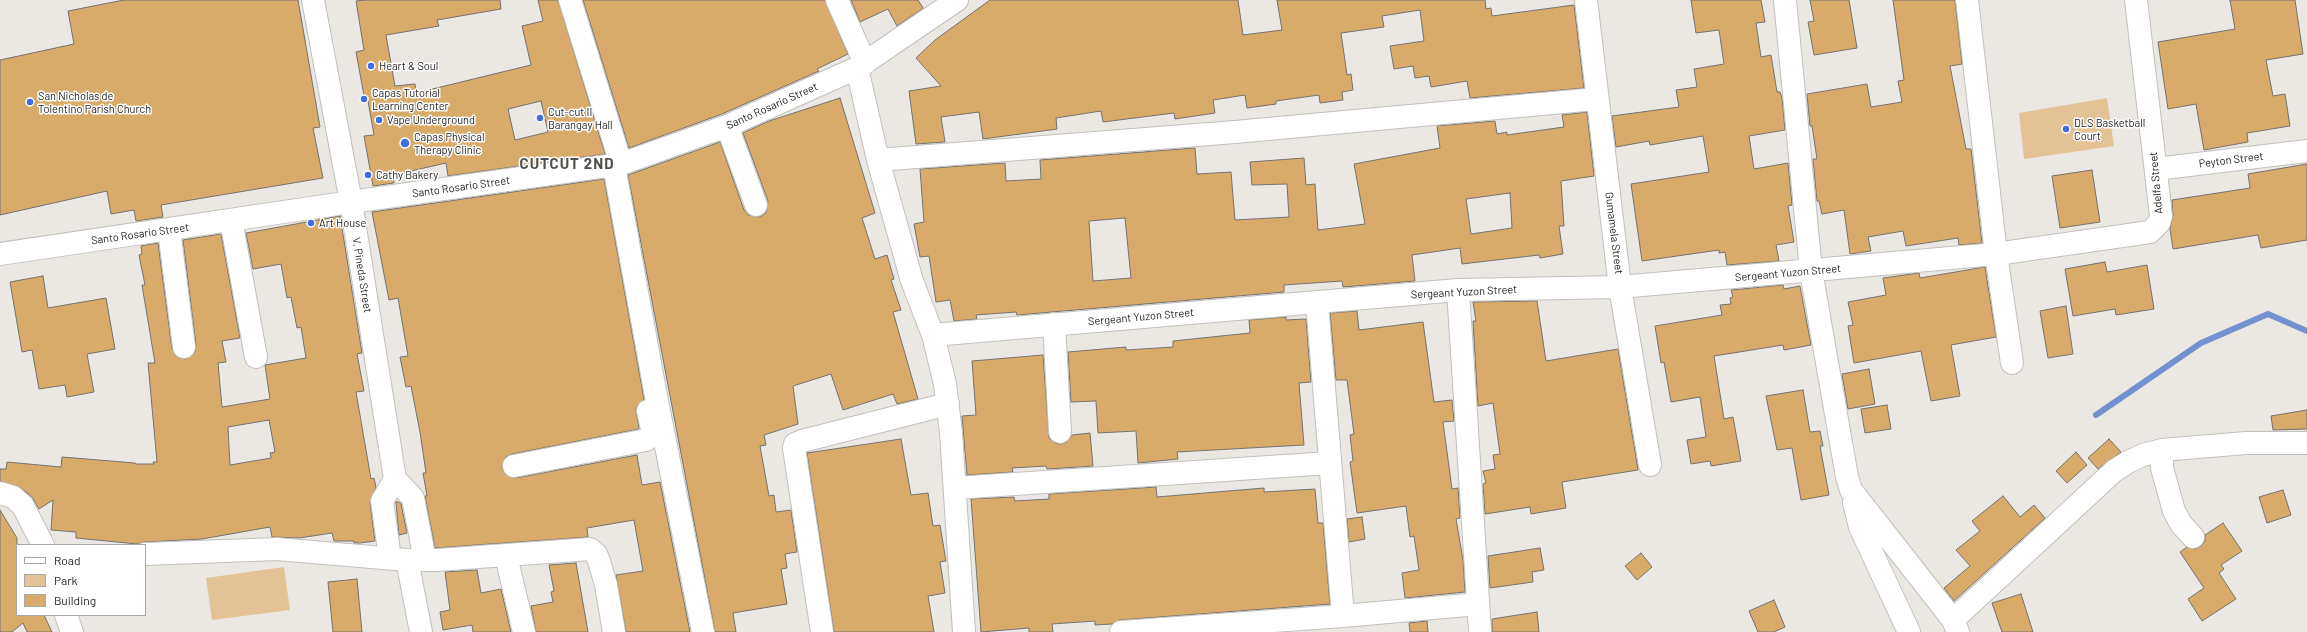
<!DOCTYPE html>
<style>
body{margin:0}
#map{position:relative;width:2307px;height:632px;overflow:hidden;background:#ebe8e4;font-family:Barlow,sans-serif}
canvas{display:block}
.legend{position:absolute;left:16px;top:544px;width:130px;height:72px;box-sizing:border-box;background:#fff;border:1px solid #a8a8a7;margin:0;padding:5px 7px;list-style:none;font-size:12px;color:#262523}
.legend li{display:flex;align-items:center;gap:8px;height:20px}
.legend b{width:20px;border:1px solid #a8a8a7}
</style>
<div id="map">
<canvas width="2307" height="632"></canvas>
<ul class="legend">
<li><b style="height:5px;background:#fff"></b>Road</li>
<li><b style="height:11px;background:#e3c296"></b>Park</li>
<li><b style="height:11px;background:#d9ab6b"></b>Building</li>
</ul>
</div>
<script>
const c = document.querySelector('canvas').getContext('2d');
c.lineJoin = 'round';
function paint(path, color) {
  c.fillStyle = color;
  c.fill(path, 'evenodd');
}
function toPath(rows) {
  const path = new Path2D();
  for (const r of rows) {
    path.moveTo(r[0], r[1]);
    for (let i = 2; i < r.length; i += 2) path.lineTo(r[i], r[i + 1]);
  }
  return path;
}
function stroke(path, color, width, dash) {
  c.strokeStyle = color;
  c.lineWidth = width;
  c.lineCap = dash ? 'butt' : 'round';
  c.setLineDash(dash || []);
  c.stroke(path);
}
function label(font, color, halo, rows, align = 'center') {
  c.font = font + ' Barlow,sans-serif';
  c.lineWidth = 3;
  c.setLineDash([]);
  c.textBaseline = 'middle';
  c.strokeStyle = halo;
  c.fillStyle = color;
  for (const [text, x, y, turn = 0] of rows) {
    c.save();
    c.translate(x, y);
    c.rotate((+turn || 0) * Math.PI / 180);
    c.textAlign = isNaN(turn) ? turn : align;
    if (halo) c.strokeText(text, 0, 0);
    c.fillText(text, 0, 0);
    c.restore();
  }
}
paint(toPath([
 [2107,98,2114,146,2024,159,2019,113],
 [284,567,290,610,212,620,206,578]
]), '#e3c296');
stroke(toPath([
 [2096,415,2201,343,2268,314,2307,331]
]), '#7391ce', 6);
const building = toPath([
 [124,0,298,0,320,127,313,128,323,178,161,205,163,217,136,221,134,210,111,214,107,191,0,215,0,60,74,44,68,11,124,0],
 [365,0,500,0,501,9,437,20,439,26,386,35,395,86,415,84,416,93,531,65,522,26,543,21,538,0,558,0,605,154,448,176,446,163,398,174,399,176,393,177,394,183,373,186,364,136,374,135,368,101,365,101,356,52,364,50,356,1,365,0],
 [541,101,548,132,515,140,508,109,541,101],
 [583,0,825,0,848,54,817,69,819,71,722,114,629,148,583,0],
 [851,0,918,0,923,8,897,26,888,9,860,22,851,0],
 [990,0,1238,0,1243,35,1282,30,1277,0,1485,0,1486,9,1491,8,1492,16,1574,5,1584,88,1470,98,1467,81,1431,87,1429,76,1415,78,1413,66,1394,69,1390,46,1424,41,1420,10,1382,16,1384,27,1341,33,1347,75,1351,74,1353,90,1342,92,1343,100,1320,103,1319,95,1276,101,1276,104,1247,108,1245,95,1213,100,1215,113,1175,119,1174,113,1103,122,1101,111,1056,118,1057,129,983,139,979,112,941,117,945,142,916,144,909,91,941,86,916,58,935,40,990,0],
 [1691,0,1761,0,1765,22,1756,23,1761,57,1771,55,1777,92,1780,92,1782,98,1785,130,1749,136,1754,169,1788,163,1792,205,1788,206,1794,242,1776,245,1779,261,1727,265,1725,252,1719,253,1719,250,1642,261,1631,184,1709,172,1703,136,1650,145,1649,141,1616,147,1612,116,1679,107,1676,90,1697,87,1694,69,1724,64,1719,30,1696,33,1691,0],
 [1810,0,1849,0,1857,48,1814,55,1808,22,1814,21,1810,0],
 [1893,0,1955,0,1962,64,1950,66,1966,149,1971,149,1982,243,1959,245,1958,238,1906,246,1903,231,1868,237,1871,251,1850,254,1844,210,1822,214,1819,201,1817,201,1813,159,1817,159,1812,126,1810,126,1807,94,1867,84,1871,107,1902,102,1898,81,1904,80,1893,0],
 [2230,0,2295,0,2303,54,2266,60,2273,96,2285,94,2290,126,2247,133,2248,142,2204,150,2196,104,2168,109,2158,42,2235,29,2230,0],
 [840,98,875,213,862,218,875,259,887,255,894,279,891,280,901,310,893,312,918,399,897,404,893,394,843,410,831,374,793,386,798,424,764,435,766,445,760,446,769,496,774,495,776,512,791,510,797,552,785,554,787,568,781,569,787,604,733,613,736,632,715,632,628,175,720,142,744,210,748,215,760,217,766,213,768,201,743,133,769,121,840,98],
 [1587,112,1594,176,1561,181,1564,226,1559,226,1563,254,1540,258,1539,255,1462,264,1460,248,1412,255,1415,281,1343,287,1342,281,1284,285,1284,292,1017,315,1016,312,976,315,977,319,954,321,950,300,936,302,929,256,920,257,914,224,924,222,920,169,1005,163,1006,181,1041,179,1040,160,1195,148,1197,174,1231,172,1235,220,1289,217,1287,184,1252,185,1250,162,1304,158,1306,185,1315,184,1318,230,1365,224,1354,164,1440,148,1437,126,1495,121,1497,134,1507,132,1507,135,1564,127,1562,115,1587,112],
 [1510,193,1512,228,1471,234,1466,199,1510,193],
 [1125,218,1131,278,1093,281,1089,221,1125,218],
 [2307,164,2307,240,2261,248,2258,235,2173,249,2170,229,2173,215,2172,200,2250,188,2248,174,2307,164],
 [2092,170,2100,222,2060,228,2052,176,2092,170],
 [604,179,644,399,636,408,639,429,512,454,506,457,502,468,505,474,516,478,637,455,642,485,660,482,690,632,626,632,616,575,643,571,634,520,587,528,588,537,435,548,425,496,427,496,423,473,426,473,420,432,411,386,406,387,400,357,408,356,398,298,389,300,372,212,604,179],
 [340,216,362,353,357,354,364,391,356,392,371,479,374,478,376,487,370,503,375,541,360,543,354,543,354,541,334,541,332,533,299,538,272,537,270,527,202,539,145,542,137,544,76,538,76,532,51,530,53,500,39,509,32,497,21,488,0,481,0,469,6,469,7,462,61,467,62,457,135,463,136,464,154,464,153,462,157,462,148,363,155,363,142,285,145,285,139,255,142,254,141,246,158,243,172,349,179,358,186,359,195,352,196,345,183,240,221,234,240,338,222,341,226,362,218,363,222,407,270,399,265,365,306,358,301,327,297,328,291,297,287,298,281,264,253,269,246,233,340,216],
 [269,420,275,452,270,453,271,458,230,465,228,427,269,420],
 [2105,262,2107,272,2147,265,2154,309,2116,315,2115,309,2073,316,2065,269,2105,262],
 [1985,267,1996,337,1951,345,1960,396,1931,401,1921,351,1854,363,1848,326,1853,325,1848,302,1886,295,1883,278,1919,273,1920,278,1985,267],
 [43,276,48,308,106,298,115,349,87,354,94,392,67,397,65,385,39,389,32,350,22,352,10,282,43,276],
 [1783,285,1784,289,1800,286,1811,345,1784,350,1783,345,1714,356,1724,419,1733,417,1741,461,1711,466,1710,461,1691,464,1687,440,1706,437,1700,397,1671,402,1664,362,1661,363,1655,326,1722,315,1720,305,1731,304,1730,298,1733,297,1731,290,1783,285],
 [1537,301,1546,361,1618,349,1638,470,1562,482,1566,508,1531,514,1530,507,1485,514,1483,484,1486,483,1483,471,1495,469,1493,455,1500,454,1493,403,1478,406,1473,321,1476,321,1473,302,1537,301],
 [2066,306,2073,354,2048,358,2040,311,2066,306],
 [1357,311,1359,330,1423,322,1434,402,1452,400,1454,421,1443,422,1452,489,1458,488,1460,518,1456,519,1463,560,1465,592,1405,598,1402,573,1419,570,1414,536,1410,537,1406,506,1357,513,1350,462,1353,461,1350,435,1354,434,1347,380,1336,380,1330,313,1357,311],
 [1286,317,1286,320,1306,319,1311,382,1299,383,1304,445,1177,452,1178,459,1138,463,1136,431,1098,433,1096,401,1071,402,1068,352,1126,347,1126,350,1173,347,1173,341,1250,333,1249,320,1286,317],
 [1043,355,1049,438,1055,443,1061,444,1067,442,1072,435,1090,433,1093,466,1047,469,1046,466,1012,468,1013,472,967,475,962,416,976,415,972,361,1043,355],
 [1869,369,1875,404,1848,409,1842,374,1869,369],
 [1803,390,1810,432,1820,431,1823,446,1820,446,1829,495,1801,500,1792,448,1777,450,1766,396,1803,390],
 [1887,405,1891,429,1865,433,1861,409,1887,405],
 [2307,410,2307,429,2273,430,2271,416,2307,410],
 [901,439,911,495,928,493,933,526,940,525,946,561,940,562,945,593,928,596,934,632,834,632,807,453,901,439],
 [2109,439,2121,452,2098,469,2088,458,2109,439],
 [2076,452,2087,465,2067,483,2056,471,2076,452],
 [1156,487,1157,497,1264,488,1264,492,1315,489,1318,523,1323,523,1330,604,1120,620,1112,624,1095,625,1095,621,1052,624,1053,632,1029,632,1029,628,981,632,971,499,1014,497,1015,501,1049,499,1049,494,1156,487],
 [2283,490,2291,515,2267,523,2259,497,2283,490],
 [2003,496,2020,517,2034,505,2045,518,1954,601,1944,588,1970,566,1956,550,1980,531,1972,521,2003,496],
 [396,502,399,502,401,504,407,533,399,535,396,502],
 [0,510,17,538,17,615,44,615,52,632,27,632,23,623,12,632,0,632,0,510],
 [1362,517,1365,539,1349,542,1347,519,1362,517],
 [2223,523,2242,551,2221,565,2224,569,2219,573,2236,599,2202,621,2188,599,2204,588,2180,552,2187,547,2195,549,2201,546,2205,541,2205,535,2223,523],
 [1540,548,1544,570,1532,572,1533,582,1490,588,1488,556,1540,548],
 [1641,553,1652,567,1637,580,1625,566,1641,553],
 [576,563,588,632,536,632,531,606,553,602,551,592,554,591,549,565,576,563],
 [477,570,481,593,501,589,511,632,473,632,472,625,443,630,440,612,450,610,445,572,477,570],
 [357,579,362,632,333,632,328,582,357,579],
 [2021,594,2033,632,2002,632,1992,603,2021,594],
 [1774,600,1785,627,1774,632,1758,632,1749,611,1774,600],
 [1537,612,1539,632,1492,632,1492,619,1537,612],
 [1427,621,1428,632,1410,632,1409,623,1427,621]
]);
paint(building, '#d9ab6b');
stroke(building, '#75726f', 1);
const minor = toPath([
 [570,0,621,164],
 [837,0,865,63],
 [1586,0,1620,287,1650,465],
 [1785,0,1811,271,1847,477,1851,490,1953,620,1958,632],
 [1967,0,1996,254,2012,363],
 [857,68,878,160,912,281,933,335,945,384,951,433,964,632],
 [727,126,756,205],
 [878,160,1235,132,1596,99],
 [614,166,656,396,703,632],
 [2156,169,2307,151],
 [231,220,256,357],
 [169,230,184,347],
 [1458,290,1480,632],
 [1317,303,1343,616],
 [1054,324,1060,432],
 [933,335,1458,290,1620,287,1996,254,2150,232,2159,223,2161,216,2136,0],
 [2162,450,2162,468,2174,511,2181,524,2193,537],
 [514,466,646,440,651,436,652,429,648,411],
 [955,488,1329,463],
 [0,493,13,497,23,506,43,545],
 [1854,503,1860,527,1909,632],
 [145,554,277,549,407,560,437,560,590,549,596,554,599,561,606,585,614,632],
 [506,556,524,632],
 [390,558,382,501,395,479],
 [407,560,421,632],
 [425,560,413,498,395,479,351,202,621,164,727,126,857,68,957,0],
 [66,615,72,632],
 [1953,620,2114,471,2128,462,2143,455,2162,450,2246,443,2307,443],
 [822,632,794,448,795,444,802,441,948,404],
 [1121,632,1343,616,1478,604]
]);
const major = toPath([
 [0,254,351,202,313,0]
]);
stroke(minor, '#c3c0bb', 24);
stroke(major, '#c3c0bb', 24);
stroke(minor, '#fff', 22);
stroke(major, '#fff', 22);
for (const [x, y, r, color] of [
 [371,66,4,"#3e6edf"],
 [364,99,4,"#3e6edf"],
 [30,102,4,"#3e6edf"],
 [540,118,4,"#3e6edf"],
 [379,120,4,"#3e6edf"],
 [2066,129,4,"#3e6edf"],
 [405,143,5,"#3e6edf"],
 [368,175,4,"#3e6edf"],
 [311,223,4,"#3e6edf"]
]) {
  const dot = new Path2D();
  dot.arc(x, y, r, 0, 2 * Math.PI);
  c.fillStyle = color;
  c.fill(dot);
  stroke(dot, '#fff', 1.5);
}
label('11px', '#262523', '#fff', [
 ["Heart & Soul",379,66],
 ["Capas Tutorial",372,93],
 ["Learning Center",372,106],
 ["San Nicholas de",38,96],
 ["Tolentino Parish Church",38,109],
 ["Cut-cut II",548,112],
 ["Barangay Hall",548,125],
 ["Vape Underground",387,120],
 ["DLS Basketball",2074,123],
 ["Court",2074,136],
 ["Capas Physical",414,137],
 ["Therapy Clinic",414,150],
 ["Cathy Bakery",376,175],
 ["Art House",319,223]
], 'left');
label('11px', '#262523', '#fff', [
 ["Santo Rosario Street",772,106,-24],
 ["Peyton Street",2231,160,-7],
 ["Adelfa Street",2156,183,-95],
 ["Santo Rosario Street",461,187,-8],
 ["Gumamela Street",1614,233,83],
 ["Santo Rosario Street",140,234,-8],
 ["Sergeant Yuzon Street",1788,273,-5],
 ["V. Pineda Street",362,275,81],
 ["Sergeant Yuzon Street",1464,292,-3],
 ["Sergeant Yuzon Street",1141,317,-5]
]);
c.letterSpacing = '1px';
label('bold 15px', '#52504c', '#fff', [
 ["CUTCUT 2ND",567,164]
]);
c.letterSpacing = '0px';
</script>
